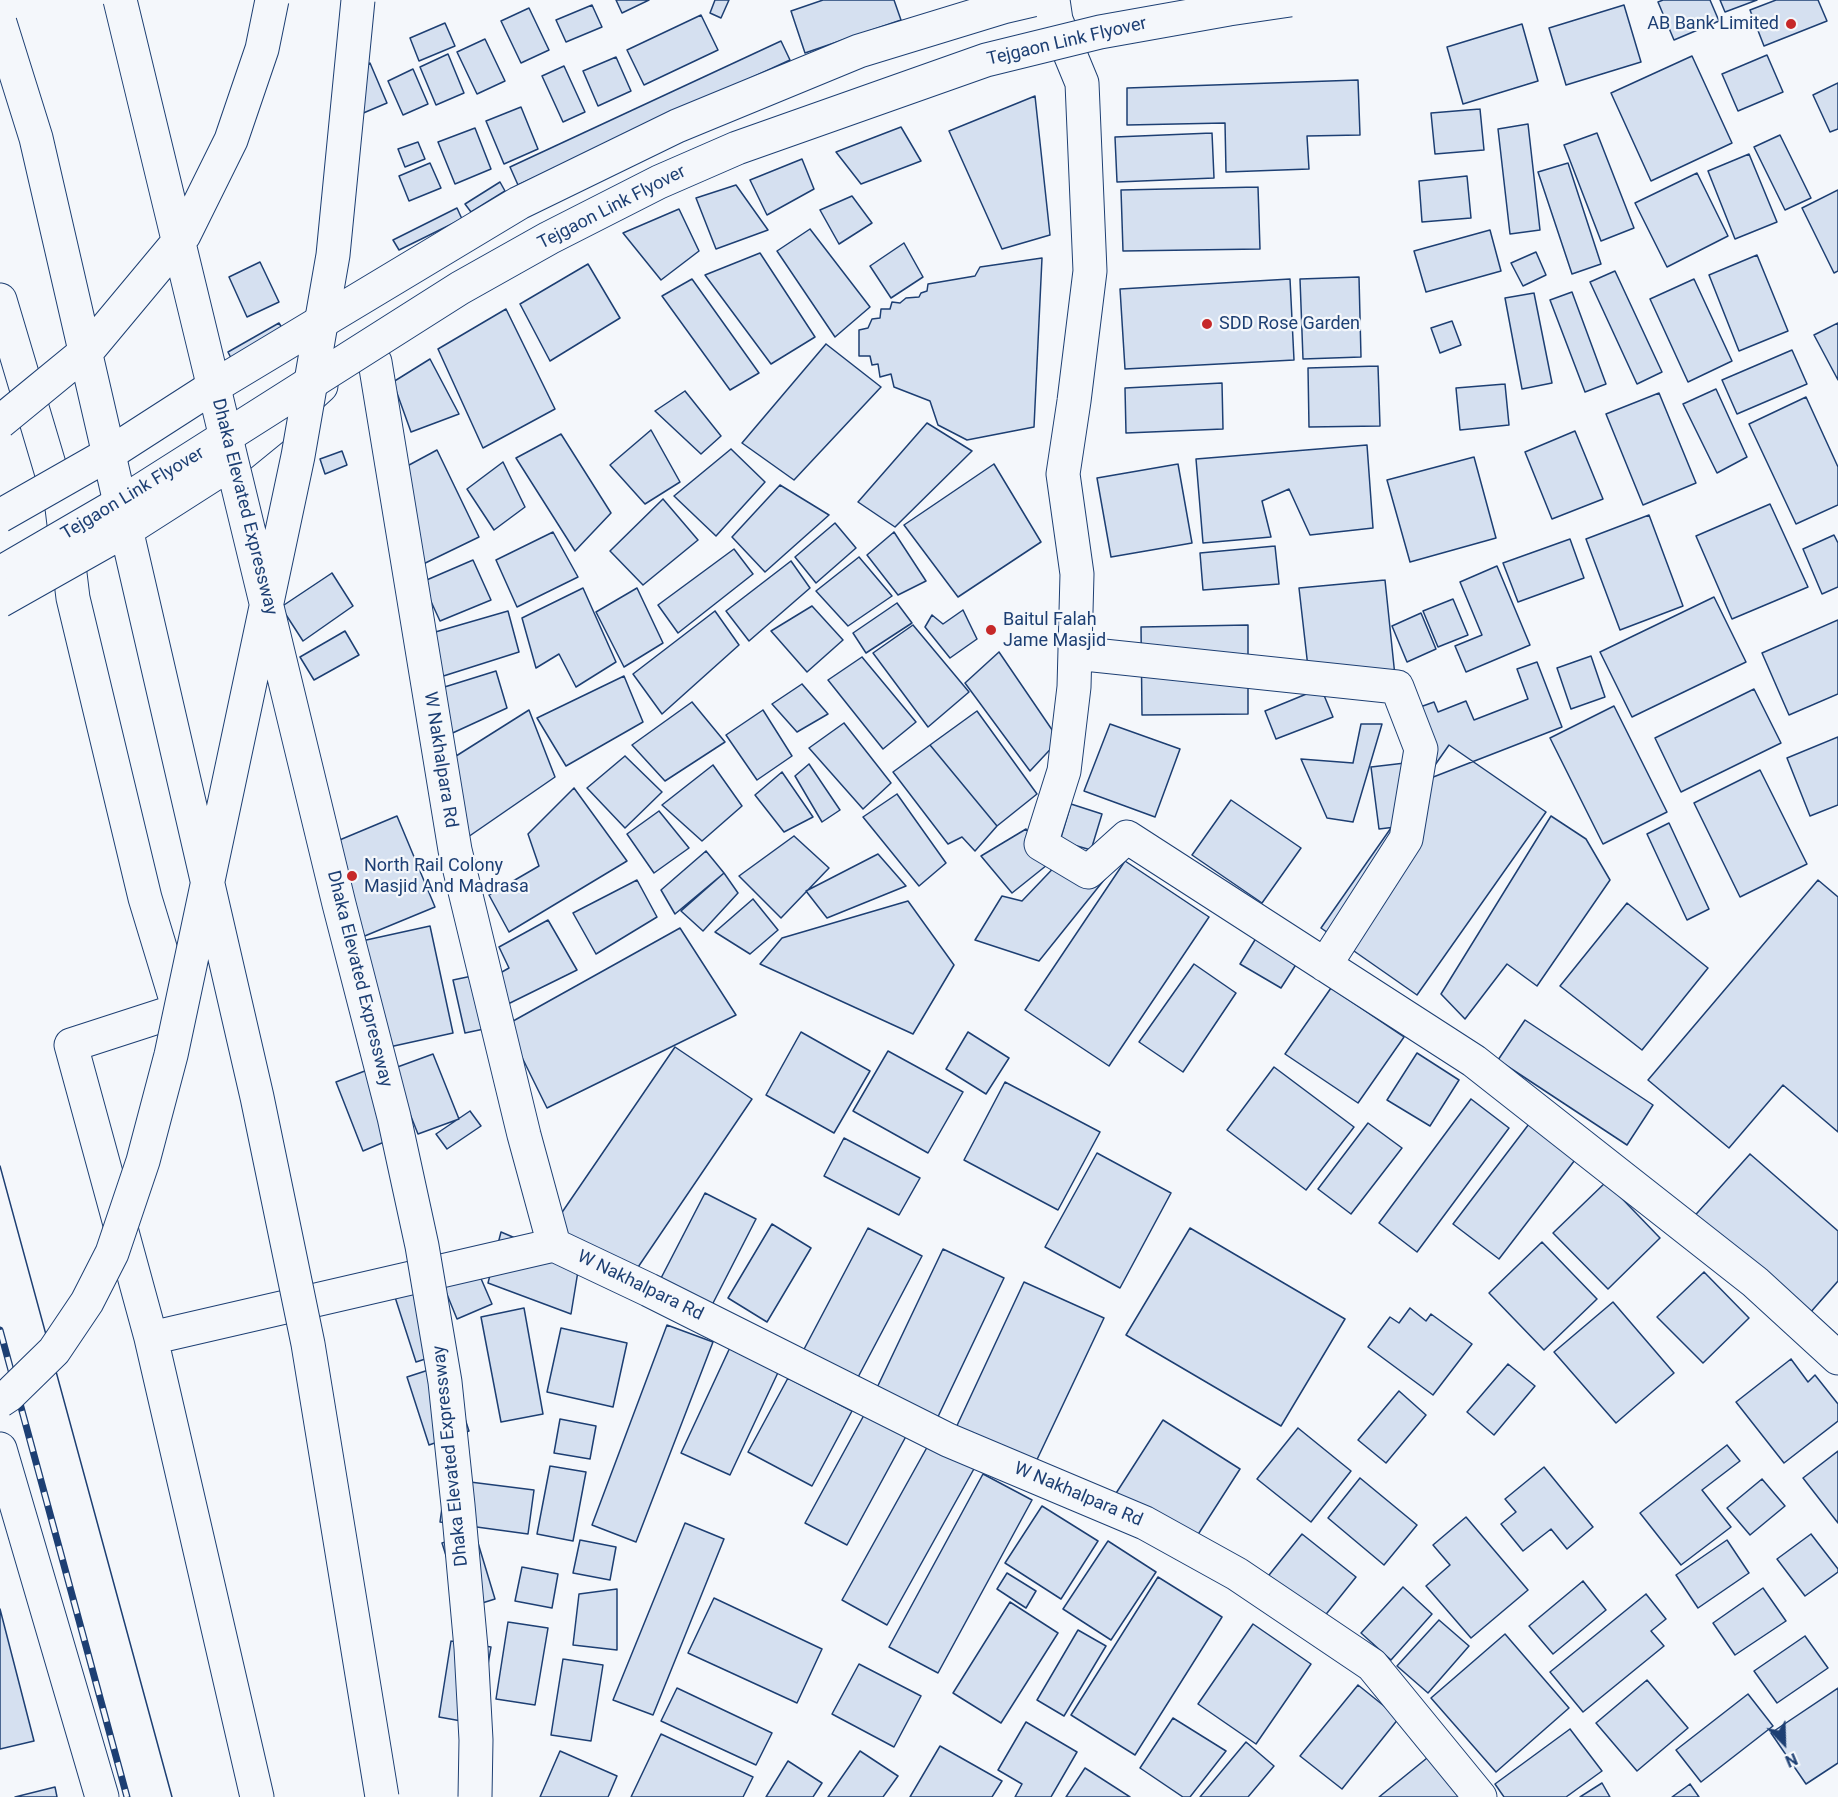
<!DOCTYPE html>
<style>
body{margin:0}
#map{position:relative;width:1838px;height:1797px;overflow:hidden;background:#f4f7fb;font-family:Roboto,sans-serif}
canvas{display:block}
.north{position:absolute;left:1754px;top:1713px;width:60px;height:60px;-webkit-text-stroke:4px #f4f7fb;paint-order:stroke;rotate:157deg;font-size:16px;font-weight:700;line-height:24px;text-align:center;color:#1d3f73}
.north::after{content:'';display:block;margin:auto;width:21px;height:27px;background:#1d3f73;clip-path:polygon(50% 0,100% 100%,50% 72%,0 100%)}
</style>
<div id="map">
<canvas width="1838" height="1797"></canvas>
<div class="north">N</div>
</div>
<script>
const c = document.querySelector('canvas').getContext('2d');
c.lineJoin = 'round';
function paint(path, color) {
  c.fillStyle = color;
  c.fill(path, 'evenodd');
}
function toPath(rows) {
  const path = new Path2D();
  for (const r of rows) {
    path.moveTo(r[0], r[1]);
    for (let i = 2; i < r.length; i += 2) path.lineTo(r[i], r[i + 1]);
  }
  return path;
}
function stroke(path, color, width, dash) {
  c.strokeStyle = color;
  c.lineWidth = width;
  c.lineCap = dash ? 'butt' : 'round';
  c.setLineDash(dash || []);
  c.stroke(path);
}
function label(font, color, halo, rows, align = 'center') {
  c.font = font + ' Roboto,sans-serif';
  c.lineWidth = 4.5;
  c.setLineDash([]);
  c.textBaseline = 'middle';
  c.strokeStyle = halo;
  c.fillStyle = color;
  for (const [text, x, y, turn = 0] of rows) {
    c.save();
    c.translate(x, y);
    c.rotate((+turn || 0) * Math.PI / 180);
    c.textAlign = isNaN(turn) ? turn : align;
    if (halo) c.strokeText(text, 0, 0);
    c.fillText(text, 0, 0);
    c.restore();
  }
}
const building = toPath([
 [616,0,649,0,622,13,616,0],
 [715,0,729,0,721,18,710,13,715,0],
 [823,0,894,0,901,20,805,53,791,11,823,0],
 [1663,0,1710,0,1719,21,1674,40,1658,2,1663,0],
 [1720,0,1757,0,1725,12,1720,0],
 [1776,0,1818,0,1827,21,1764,46,1750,10,1776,0],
 [592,5,602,27,566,42,556,20,592,5],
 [1624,5,1641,62,1566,85,1549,28,1624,5],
 [529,8,549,50,521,63,501,21,529,8],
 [701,15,718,50,644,85,627,50,701,15],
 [445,23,455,46,419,61,410,38,445,23],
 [1522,24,1538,81,1463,104,1447,47,1522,24],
 [485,39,505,81,477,94,457,52,485,39],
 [781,41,790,60,518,185,510,167,781,41],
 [448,54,464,93,436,105,420,67,448,54],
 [1767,55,1783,92,1738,111,1722,74,1767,55],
 [1692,56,1732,143,1651,181,1611,93,1692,56],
 [616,57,631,91,598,106,583,71,616,57],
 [370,63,387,103,361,114,344,74,370,63],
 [564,66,585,112,563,122,542,76,564,66],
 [413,69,428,104,403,115,388,81,413,69],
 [1358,80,1360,135,1307,136,1309,169,1226,172,1225,123,1127,125,1127,88,1358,80],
 [1838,83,1838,129,1830,132,1813,95,1838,83],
 [1035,96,1050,235,1002,249,949,131,1035,96],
 [521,107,538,149,504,164,486,121,521,107],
 [1480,109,1484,150,1435,154,1431,113,1480,109],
 [1528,124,1540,230,1510,234,1498,129,1528,124],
 [901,127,921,161,861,184,836,152,901,127],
 [475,128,491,169,455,184,438,142,475,128],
 [1212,133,1214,178,1117,182,1115,137,1212,133],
 [1597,133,1634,228,1601,241,1564,145,1597,133],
 [1780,135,1811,198,1785,210,1754,147,1780,135],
 [418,142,425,159,405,167,398,149,418,142],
 [1749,154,1777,222,1735,239,1708,171,1749,154],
 [802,159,814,189,767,215,750,180,802,159],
 [430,163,441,188,409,201,399,176,430,163],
 [1568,163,1601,264,1572,274,1538,172,1568,163],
 [1697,173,1728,236,1667,267,1635,203,1697,173],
 [1467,176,1471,218,1422,222,1419,181,1467,176],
 [500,182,505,191,471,212,465,204,500,182],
 [736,185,768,230,716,249,696,198,736,185],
 [1258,187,1260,249,1123,251,1121,190,1258,187],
 [1838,190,1838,271,1834,273,1802,208,1838,190],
 [852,196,872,223,839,244,820,210,852,196],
 [457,208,462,219,399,250,393,240,457,208],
 [679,209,699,251,661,280,623,233,679,209],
 [810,229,870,307,835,337,777,251,810,229],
 [1490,230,1501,271,1426,292,1414,251,1490,230],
 [904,243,923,277,891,298,870,266,904,243],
 [1536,252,1546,275,1523,286,1511,263,1536,252],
 [760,253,815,337,771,364,705,275,760,253],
 [1757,255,1788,331,1739,351,1709,275,1757,255],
 [1042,258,1034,427,967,440,938,425,930,401,894,387,891,374,880,377,878,364,872,365,870,356,859,356,859,330,868,328,872,319,880,318,881,309,890,309,892,302,900,303,906,298,919,297,921,293,927,291,928,284,975,276,980,267,1042,258],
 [260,262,279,302,247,317,229,277,260,262],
 [588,264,620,318,550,361,520,304,588,264],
 [1615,271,1662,372,1637,384,1590,282,1615,271],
 [1359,277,1361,357,1303,359,1300,279,1359,277],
 [692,279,759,373,730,390,662,296,692,279],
 [1290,279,1294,360,1125,369,1120,289,1290,279],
 [1694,279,1732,361,1688,382,1650,299,1694,279],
 [1572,292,1606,384,1585,392,1550,300,1572,292],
 [1534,293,1552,383,1522,389,1505,298,1534,293],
 [506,309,555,409,483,448,438,349,506,309],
 [1452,321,1461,345,1440,353,1431,328,1452,321],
 [279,323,285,333,233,362,228,352,279,323],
 [1838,323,1838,380,1814,335,1838,323],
 [826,344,881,387,794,480,742,443,826,344],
 [1792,350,1807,384,1737,414,1722,380,1792,350],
 [430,359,459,414,411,432,393,382,430,359],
 [1378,366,1380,426,1309,427,1308,368,1378,366],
 [1222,383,1223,429,1126,433,1125,388,1222,383],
 [1505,384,1509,425,1460,430,1456,388,1505,384],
 [1716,389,1747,457,1717,473,1683,404,1716,389],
 [685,391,721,436,701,454,655,411,685,391],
 [1659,393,1696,483,1643,505,1606,414,1659,393],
 [1806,397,1838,467,1838,505,1796,524,1749,424,1806,397],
 [927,423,972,451,895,527,858,502,927,423],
 [651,430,680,482,645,504,610,465,651,430],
 [1575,431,1603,499,1552,519,1525,452,1575,431],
 [561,434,611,513,575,551,516,458,561,434],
 [1367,445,1373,528,1310,535,1289,489,1262,501,1271,537,1203,543,1196,459,1367,445],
 [731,449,765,482,716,536,674,496,731,449],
 [437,450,479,537,415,568,383,479,437,450],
 [342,451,347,465,325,474,320,459,342,451],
 [1474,457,1496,538,1410,562,1387,480,1474,457],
 [503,462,525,507,494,530,467,489,503,462],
 [994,464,1041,542,958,597,904,525,994,464],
 [1178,464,1192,543,1111,557,1097,478,1178,464],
 [780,485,829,515,765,572,732,537,780,485],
 [663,499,698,540,643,585,610,551,663,499],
 [1770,504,1808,587,1732,619,1696,536,1770,504],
 [1649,515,1683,606,1620,630,1586,539,1649,515],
 [835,523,856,548,816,583,795,557,835,523],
 [553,532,578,577,517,607,496,560,553,532],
 [894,532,926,581,898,595,867,555,894,532],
 [1834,535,1838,543,1838,587,1822,594,1803,549,1834,535],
 [1570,539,1584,578,1518,602,1503,563,1570,539],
 [1275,546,1279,584,1203,590,1200,553,1275,546],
 [734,549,753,574,678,633,658,605,734,549],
 [859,557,892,596,848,626,816,591,859,557],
 [473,560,491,600,440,621,422,582,473,560],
 [791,561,810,588,749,641,726,611,791,561],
 [1497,566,1530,645,1466,672,1455,646,1482,635,1460,582,1497,566],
 [332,573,353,606,303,641,281,607,332,573],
 [1385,580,1395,676,1310,685,1299,588,1385,580],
 [583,588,616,662,576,687,559,654,536,668,522,618,583,588],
 [637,588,663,643,624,667,596,612,637,588],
 [1714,597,1746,662,1632,717,1600,652,1714,597],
 [1453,599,1468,635,1438,647,1423,611,1453,599],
 [897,603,912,623,866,653,853,633,897,603],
 [812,606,843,640,807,672,771,631,812,606],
 [963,610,977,639,950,658,925,627,932,615,943,624,963,610],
 [508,611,519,652,434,679,425,635,508,611],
 [715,611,739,645,662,714,633,674,715,611],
 [1421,613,1436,649,1407,662,1392,626,1421,613],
 [1838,620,1838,694,1789,715,1762,653,1838,620],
 [913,625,969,692,928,727,873,653,913,625],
 [1248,625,1248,714,1142,715,1141,627,1248,625],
 [345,631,359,655,314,680,300,657,345,631],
 [999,652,1059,740,1030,771,965,683,999,652],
 [1591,656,1605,697,1571,709,1557,668,1591,656],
 [862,657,916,722,883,749,828,680,862,657],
 [1537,662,1562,727,1423,781,1398,715,1434,702,1438,712,1466,701,1474,720,1528,699,1517,669,1537,662],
 [496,671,507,708,433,742,422,694,496,671],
 [624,676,643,722,566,766,537,718,624,676],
 [802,684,828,714,797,732,772,704,802,684],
 [1321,688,1333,717,1276,739,1265,711,1321,688],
 [1754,689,1781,743,1681,792,1655,738,1754,689],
 [692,702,725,742,665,781,632,745,692,702],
 [1614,706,1667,812,1603,844,1550,738,1614,706],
 [529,710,555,777,468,837,445,763,529,710],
 [763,710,792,756,757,780,726,735,763,710],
 [977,711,1037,794,997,826,930,745,977,711],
 [844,723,891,783,863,809,809,748,844,723],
 [1110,724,1180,749,1155,817,1084,791,1110,724],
 [1361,724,1382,724,1353,822,1327,818,1301,759,1353,763,1361,724],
 [1838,737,1838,805,1810,816,1787,758,1838,737],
 [930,745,997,826,975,851,962,837,948,844,893,772,930,745],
 [1449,745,1546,812,1417,995,1321,928,1449,745],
 [625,756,662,792,625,828,587,788,625,756],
 [1405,763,1412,825,1379,829,1371,767,1405,763],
 [809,764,840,810,822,822,795,776,809,764],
 [713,765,742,806,702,841,662,805,713,765],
 [1760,770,1807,864,1740,897,1694,803,1760,770],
 [782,772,813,817,784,832,755,795,782,772],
 [574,788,627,861,509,932,489,895,539,866,528,834,574,788],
 [897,794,946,863,919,886,863,817,897,794],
 [1231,800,1301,848,1262,903,1192,855,1231,800],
 [1071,804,1102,814,1091,850,1060,841,1071,804],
 [659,811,689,848,654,873,627,834,659,811],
 [397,816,435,907,355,940,318,849,397,816],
 [1551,816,1586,839,1610,880,1537,986,1507,964,1465,1019,1441,994,1551,816],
 [1669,823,1709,909,1687,920,1647,834,1669,823],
 [1026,829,1052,861,1012,893,981,856,1026,829],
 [794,836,829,868,781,918,739,876,794,836],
 [706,851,724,873,675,914,661,890,706,851],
 [878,854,906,886,827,918,806,891,878,854],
 [1064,857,1108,875,1039,961,975,940,1002,896,1022,901,1064,857],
 [1125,861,1209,917,1109,1066,1025,1010,1125,861],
 [724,873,738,893,703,931,681,911,724,873],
 [637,880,657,917,596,954,573,913,637,880],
 [1818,880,1838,897,1838,1132,1783,1085,1729,1148,1648,1080,1818,880],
 [753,899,778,930,750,954,715,932,753,899],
 [908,901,954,965,913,1034,760,964,782,938,908,901],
 [1627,903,1708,968,1642,1050,1560,986,1627,903],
 [548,920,577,970,506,1005,493,977,509,968,499,947,548,920],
 [430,926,453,1033,362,1053,339,946,430,926],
 [1263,927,1304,952,1281,988,1240,964,1263,927],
 [680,928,736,1015,547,1108,506,1025,680,928],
 [1194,964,1236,993,1183,1072,1139,1042,1194,964],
 [472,976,484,1029,465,1033,453,980,472,976],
 [1331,988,1404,1037,1358,1103,1285,1054,1331,988],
 [1525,1020,1653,1105,1627,1145,1498,1060,1525,1020],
 [801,1032,870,1071,834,1133,766,1095,801,1032],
 [968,1032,1009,1058,986,1094,946,1069,968,1032],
 [675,1047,752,1099,630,1279,552,1227,675,1047],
 [888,1051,963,1092,928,1153,853,1111,888,1051],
 [1417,1053,1459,1080,1430,1126,1387,1100,1417,1053],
 [433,1054,459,1119,418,1134,392,1069,433,1054],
 [1274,1067,1354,1127,1306,1190,1227,1130,1274,1067],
 [370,1069,396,1137,363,1151,336,1082,370,1069],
 [1005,1082,1100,1132,1058,1210,964,1160,1005,1082],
 [1471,1099,1509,1128,1417,1252,1379,1223,1471,1099],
 [470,1111,481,1126,447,1149,436,1134,470,1111],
 [1532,1120,1578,1156,1499,1259,1453,1224,1532,1120],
 [1368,1123,1402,1148,1351,1214,1318,1189,1368,1123],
 [844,1138,920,1178,899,1215,824,1176,844,1138],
 [1097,1153,1171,1193,1120,1288,1045,1247,1097,1153],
 [1750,1154,1838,1231,1838,1281,1802,1322,1690,1221,1750,1154],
 [1606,1182,1660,1238,1608,1289,1553,1233,1606,1182],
 [705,1193,756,1219,710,1309,659,1282,705,1193],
 [772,1224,811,1248,767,1322,728,1298,772,1224],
 [868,1228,922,1256,856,1381,802,1353,868,1228],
 [1190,1228,1345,1319,1281,1426,1126,1335,1190,1228],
 [501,1232,579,1265,571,1314,488,1283,501,1232],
 [1542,1242,1597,1299,1544,1350,1489,1293,1542,1242],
 [943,1249,1004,1278,935,1423,874,1394,943,1249],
 [476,1267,492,1304,457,1319,442,1282,476,1267],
 [1704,1272,1749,1318,1703,1363,1657,1317,1704,1272],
 [433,1281,456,1349,416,1362,394,1294,433,1281],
 [1024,1282,1104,1318,1033,1468,954,1432,1024,1282],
 [1613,1302,1674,1373,1616,1423,1554,1352,1613,1302],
 [524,1308,543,1414,501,1422,481,1317,524,1308],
 [1410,1308,1426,1321,1431,1314,1472,1344,1433,1395,1368,1347,1390,1317,1399,1323,1410,1308],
 [667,1325,713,1342,636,1542,592,1525,667,1325],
 [561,1328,627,1343,613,1407,547,1392,561,1328],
 [733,1341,782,1364,730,1475,681,1453,733,1341],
 [1791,1359,1808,1382,1815,1375,1838,1404,1838,1421,1784,1463,1736,1402,1791,1359],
 [447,1364,469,1431,429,1445,407,1377,447,1364],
 [1508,1364,1535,1386,1494,1435,1467,1412,1508,1364],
 [788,1378,852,1411,812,1486,748,1452,788,1378],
 [1399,1391,1426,1415,1386,1463,1358,1440,1399,1391],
 [869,1406,910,1429,847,1545,805,1523,869,1406],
 [560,1419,596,1426,590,1459,554,1453,560,1419],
 [1163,1420,1240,1469,1181,1561,1104,1512,1163,1420],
 [1298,1428,1351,1471,1311,1522,1257,1479,1298,1428],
 [930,1442,975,1467,887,1625,842,1600,930,1442],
 [1727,1445,1740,1461,1702,1490,1731,1527,1681,1565,1640,1513,1727,1445],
 [1838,1451,1838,1523,1803,1478,1838,1451],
 [550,1466,586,1472,573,1541,537,1534,550,1466],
 [1544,1467,1593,1527,1567,1549,1551,1529,1523,1551,1501,1524,1516,1512,1505,1499,1544,1467],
 [983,1474,1032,1500,938,1673,889,1647,983,1474],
 [1360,1478,1417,1525,1384,1565,1328,1518,1360,1478],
 [446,1479,534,1490,528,1534,440,1522,446,1479],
 [1762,1479,1785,1506,1750,1535,1727,1508,1762,1479],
 [1042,1506,1098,1541,1061,1599,1005,1563,1042,1506],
 [1466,1517,1528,1590,1471,1638,1426,1586,1450,1565,1433,1545,1466,1517],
 [685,1523,724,1539,653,1715,613,1700,685,1523],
 [475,1533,495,1599,463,1609,442,1543,475,1533],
 [1302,1534,1356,1577,1315,1628,1261,1585,1302,1534],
 [1811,1534,1838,1569,1838,1572,1805,1596,1777,1559,1811,1534],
 [580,1540,616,1547,610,1580,573,1573,580,1540],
 [1727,1540,1749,1573,1698,1608,1676,1575,1727,1540],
 [1108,1541,1156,1572,1111,1640,1063,1609,1108,1541],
 [522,1567,558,1574,552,1608,515,1601,522,1567],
 [1007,1573,1036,1591,1026,1608,997,1589,1007,1573],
 [1158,1577,1222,1617,1135,1755,1071,1715,1158,1577],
 [1583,1581,1606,1610,1553,1654,1529,1626,1583,1581],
 [1403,1587,1432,1614,1391,1660,1361,1633,1403,1587],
 [1763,1588,1786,1621,1735,1655,1713,1623,1763,1588],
 [617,1589,617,1650,573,1645,579,1594,617,1589],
 [1646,1594,1666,1619,1651,1631,1664,1646,1583,1712,1550,1672,1646,1594],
 [714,1598,822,1649,797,1703,688,1653,714,1598],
 [1010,1602,1058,1633,1001,1723,953,1693,1010,1602],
 [0,1609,34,1741,0,1749,0,1609],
 [1439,1620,1469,1646,1428,1693,1397,1666,1439,1620],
 [508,1622,548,1628,535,1705,496,1699,508,1622],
 [1253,1624,1311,1664,1256,1744,1198,1704,1253,1624],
 [1078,1630,1106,1646,1064,1716,1037,1700,1078,1630],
 [1505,1634,1569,1708,1496,1772,1431,1698,1505,1634],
 [1805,1636,1828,1668,1777,1703,1754,1671,1805,1636],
 [451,1641,491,1647,478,1724,439,1717,451,1641],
 [563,1659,603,1665,591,1741,551,1735,563,1659],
 [859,1664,921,1696,894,1747,832,1714,859,1664],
 [1647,1680,1688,1728,1637,1771,1596,1723,1647,1680],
 [1358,1685,1399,1718,1342,1789,1300,1756,1358,1685],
 [677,1688,772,1733,756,1765,661,1721,677,1688],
 [1838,1688,1838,1763,1806,1784,1771,1733,1838,1688],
 [1748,1694,1773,1726,1701,1782,1676,1750,1748,1694],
 [1173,1718,1226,1751,1190,1797,1183,1797,1140,1768,1173,1718],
 [1026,1722,1077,1752,1051,1797,1015,1797,1022,1784,998,1770,1026,1722],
 [1570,1729,1602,1771,1566,1797,1504,1797,1495,1784,1570,1729],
 [661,1734,753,1777,743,1797,631,1797,661,1734],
 [1246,1742,1274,1766,1248,1797,1200,1797,1246,1742],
 [940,1746,1002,1781,992,1797,910,1797,940,1746],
 [560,1751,617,1776,608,1797,540,1797,560,1751],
 [860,1751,898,1776,883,1797,828,1797,860,1751],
 [1432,1754,1467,1797,1379,1797,1432,1754],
 [788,1761,822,1783,813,1797,766,1797,788,1761],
 [1085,1768,1130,1797,1066,1797,1085,1768],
 [1602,1783,1610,1797,1580,1797,1602,1783],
 [1690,1784,1699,1797,1672,1797,1690,1784],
 [55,1787,57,1797,15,1797,55,1787]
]);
paint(building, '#d5e0f0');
stroke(building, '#1d3f73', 1.5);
const minor = toPath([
 [1053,0,1056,20,1082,83,1090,271,1074,401,1063,474,1077,574,1074,687,1064,771,1041,844,1088,872,1127,837,1474,1061,1755,1282,1838,1358],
 [0,300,62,508,73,598,145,898,179,1010,71,1045,151,1338,257,1797],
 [375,362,455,850,524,1135,554,1245,649,1290,948,1440,1145,1523,1237,1574,1372,1665,1480,1797],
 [62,508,439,277,548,216,658,162,766,119,1026,25,1056,20],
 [1075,653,1397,687,1421,749,1406,839,1325,965],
 [151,1338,554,1245],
 [0,1449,102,1797]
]);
const highway = toPath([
 [228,465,288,416,321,386]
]);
stroke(minor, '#1d3f73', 35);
stroke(highway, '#1d3f73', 35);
stroke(minor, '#f4f7fb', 33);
stroke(highway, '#f4f7fb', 33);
stroke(toPath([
 [0,1166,172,1797]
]), '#1d3f73', 1.5);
const rail = toPath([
 [0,1330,127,1797]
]);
stroke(rail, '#1d3f73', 7);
stroke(rail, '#f4f7fb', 4.5, [14]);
const majorBridge = toPath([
 [0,516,107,455,208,390,519,203,677,126,859,51,1003,7,1033,0],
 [0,573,129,498,460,288,549,238,659,182,737,148,986,60,1100,32,1229,9,1290,0]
]);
const highwayBridge = toPath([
 [120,0,339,904,394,1117,422,1246,445,1382,458,1505,471,1648,476,1740,475,1797],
 [0,23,36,138,257,1097,308,1344,382,1797],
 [0,422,89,349,184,235,231,140,262,49,272,0],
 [0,601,131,527,228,465],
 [0,1401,9,1395,54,1351,87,1302,112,1253,143,1161,171,1055,298,456,333,255,358,0]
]);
stroke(majorBridge, '#1d3f73', 35, []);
stroke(highwayBridge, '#1d3f73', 35, []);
stroke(majorBridge, '#f4f7fb', 33);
stroke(highwayBridge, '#f4f7fb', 33);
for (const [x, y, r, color] of [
 [1791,24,6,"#c62828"],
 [1207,324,6,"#c62828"],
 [991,630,6,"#c62828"],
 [352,876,6,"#c62828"]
]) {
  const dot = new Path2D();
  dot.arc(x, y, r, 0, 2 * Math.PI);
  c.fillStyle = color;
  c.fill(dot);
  stroke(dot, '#f4f7fb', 2);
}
label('18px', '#1d3f73', '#f4f7fb', [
 ["AB Bank Limited",1779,24,"right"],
 ["SDD Rose Garden",1219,324],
 ["Baitul Falah",1003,620],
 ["Jame Masjid",1003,641],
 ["North Rail Colony",364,866],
 ["Masjid And Madrasa",364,887]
], 'left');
label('18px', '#1d3f73', '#f4f7fb', [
 ["Tejgaon Link Flyover",1067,42,-13],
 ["Tejgaon Link Flyover",612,208,-27],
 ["Tejgaon Link Flyover",133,494,-31],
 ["Dhaka Elevated Expressway",244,507,76],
 ["W Nakhalpara Rd",440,760,81],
 ["Dhaka Elevated Expressway",359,979,76],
 ["W Nakhalpara Rd",640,1286,26],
 ["Dhaka Elevated Expressway",451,1456,-96],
 ["W Nakhalpara Rd",1078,1495,23]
]);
</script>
